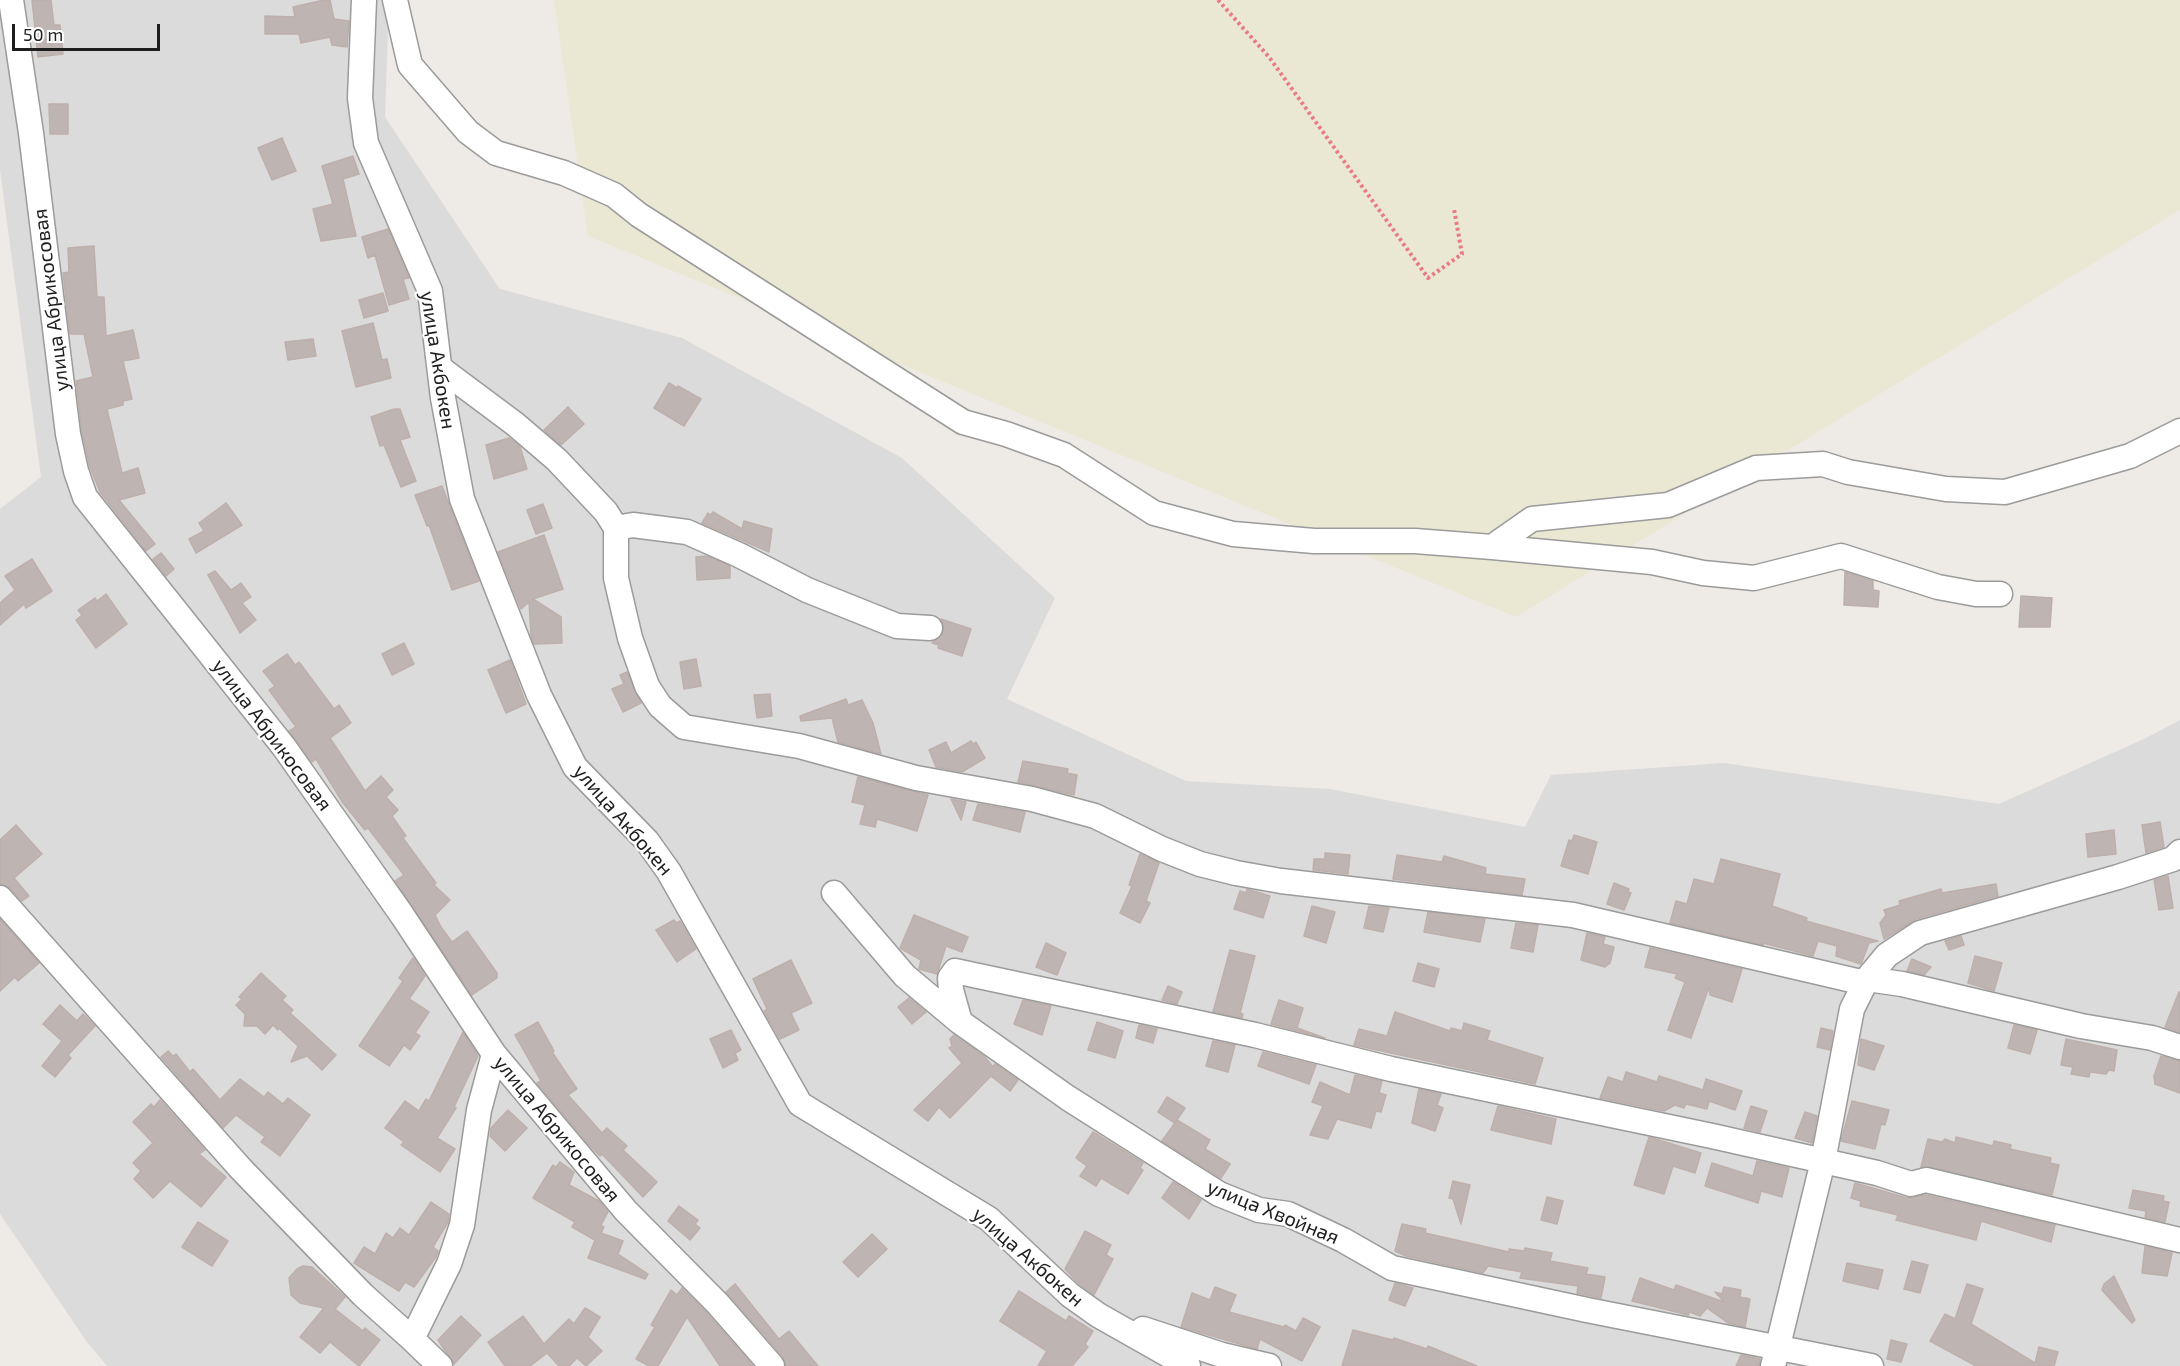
<!DOCTYPE html>
<meta charset="utf-8">
<style>
body{margin:0}
#map{position:relative;width:2180px;height:1366px;overflow:hidden;background:#eeeae6;font-family:"Exo 2",sans-serif}
canvas{display:block}
.scale{position:absolute;left:12px;top:24px;width:148px;height:27px;box-sizing:border-box;border:3px solid #1e1e1e;border-top:0;padding-left:8px;font-size:18px;line-height:21px;white-space:nowrap;color:#1e1e1e;-webkit-text-stroke:4px #fff;paint-order:stroke}
</style>
<div id="map">
<canvas width="2180" height="1366"></canvas>
<div class="scale">50 m</div>
</div>
<script>
const c = document.querySelector('canvas').getContext('2d');
c.lineJoin = 'round';
function paint(path, color) {
  c.fillStyle = color;
  c.fill(path, 'evenodd');
}
function toPath(rows) {
  const path = new Path2D();
  for (const r of rows) {
    path.moveTo(r[0], r[1]);
    for (let i = 2; i < r.length; i += 2) path.lineTo(r[i], r[i + 1]);
  }
  return path;
}
function stroke(path, color, width, dash) {
  c.strokeStyle = color;
  c.lineWidth = width;
  c.lineCap = dash ? 'butt' : 'round';
  c.setLineDash(dash || []);
  c.stroke(path);
}
function label(font, color, halo, rows, align = 'center') {
  c.font = font + ' "Exo 2",sans-serif';
  c.lineWidth = 4.5;
  c.setLineDash([]);
  c.textBaseline = 'middle';
  c.strokeStyle = halo;
  c.fillStyle = color;
  for (const [text, x, y, turn = 0] of rows) {
    c.save();
    c.translate(x, y);
    c.rotate((+turn || 0) * Math.PI / 180);
    c.textAlign = isNaN(turn) ? turn : align;
    if (halo) c.strokeText(text, 0, 0);
    c.fillText(text, 0, 0);
    c.restore();
  }
}
paint(toPath([
 [0,0,389,0,385,117,500,289,682,338,902,458,1055,598,1007,699,1186,781,1330,789,1525,827,1551,775,1724,763,1999,804,2146,738,2180,720,2180,1366,107,1366,87,1342,0,1214,0,509,41,477,0,170]
]), '#dcdbdc');
paint(toPath([
 [554,0,2180,0,2180,210,1516,617,588,236]
]), '#eae8d3');
const building = toPath([
 [32,0,51,0,54,25,60,25,63,54,38,57,32,0],
 [324,0,330,0,334,19,349,21,347,47,332,45,330,37,301,43,299,34,265,34,265,16,295,17,293,7,324,0],
 [49,104,68,104,68,134,50,134,49,104],
 [282,138,296,171,272,180,258,148,282,138],
 [353,156,359,174,343,179,356,236,321,241,313,209,333,204,322,166,353,156],
 [388,229,409,278,403,279,409,299,389,305,375,255,368,258,362,237,388,229],
 [94,246,97,297,104,297,106,336,133,330,139,358,123,361,132,399,123,401,123,405,107,409,122,473,138,468,145,493,119,500,155,544,146,551,100,492,90,467,82,432,76,381,93,377,84,334,70,334,63,273,69,272,68,248,94,246],
 [383,293,388,311,364,318,359,300,383,293],
 [373,323,382,360,387,359,391,378,356,387,342,331,373,323],
 [313,339,316,356,288,360,285,342,313,339],
 [669,383,677,388,678,386,701,399,684,426,654,408,669,383],
 [568,407,584,424,561,445,544,430,568,407],
 [394,409,400,409,410,437,400,440,416,481,401,487,384,445,380,446,371,417,394,409],
 [509,438,520,447,527,469,494,479,486,445,509,438],
 [442,486,479,581,452,590,429,525,427,526,415,495,442,486],
 [226,503,242,525,196,553,189,539,204,531,199,523,226,503],
 [543,504,552,528,536,534,527,510,543,504],
 [713,512,742,529,744,521,772,529,769,552,702,523,708,513,711,515,713,512],
 [544,535,563,589,533,599,561,617,562,643,534,644,531,635,529,602,521,609,498,552,544,535],
 [161,553,174,569,166,576,153,559,161,553],
 [707,556,730,566,730,578,697,580,696,557,707,556],
 [32,559,52,591,26,608,24,604,0,625,0,603,15,590,5,576,32,559],
 [215,571,231,590,241,583,251,597,242,603,256,620,240,633,208,575,215,571],
 [1845,572,1873,581,1873,590,1879,591,1878,607,1844,605,1845,572],
 [106,594,127,624,96,648,76,620,82,615,78,610,95,598,97,601,106,594],
 [2021,596,2052,598,2050,627,2019,627,2021,596],
 [941,619,971,629,962,656,938,648,939,645,932,643,942,635,944,628,941,619],
 [404,643,414,664,392,675,382,654,404,643],
 [287,654,295,665,299,662,334,709,339,705,351,723,330,738,365,791,381,776,393,790,386,797,398,810,392,816,406,836,403,838,408,845,436,883,434,885,450,900,435,915,441,927,452,942,467,931,497,973,497,978,472,995,395,881,404,875,368,828,365,830,343,803,316,759,312,762,289,731,296,727,269,690,275,686,263,671,287,654],
 [696,659,701,686,684,689,680,662,696,659],
 [510,660,526,704,506,713,488,670,510,660],
 [627,672,641,703,623,712,612,689,624,684,620,675,627,672],
 [770,694,772,716,757,718,754,695,770,694],
 [846,699,848,705,862,700,873,723,881,754,838,742,832,718,801,721,800,716,846,699],
 [971,741,973,744,976,742,985,758,962,772,936,767,929,750,946,742,951,753,971,741],
 [1023,761,1068,769,1067,773,1077,775,1074,795,1018,782,1023,761],
 [858,777,928,795,917,831,877,819,875,827,860,824,865,805,852,802,858,777],
 [951,799,966,802,961,820,951,799],
 [978,804,1025,812,1020,832,973,820,978,804],
 [2160,822,2164,847,2146,853,2142,825,2160,822],
 [16,825,42,854,14,878,29,896,22,901,10,888,0,884,0,840,16,825],
 [2114,830,2116,854,2088,857,2086,834,2114,830],
 [1574,835,1597,842,1588,874,1561,866,1569,840,1572,841,1574,835],
 [1325,853,1350,855,1348,874,1313,870,1314,859,1325,859,1325,853],
 [1140,854,1159,863,1146,901,1150,903,1140,923,1120,913,1132,886,1129,885,1140,854],
 [1397,855,1442,862,1444,856,1486,868,1485,874,1525,879,1522,895,1393,879,1397,855],
 [1721,859,1780,874,1772,906,1807,918,1806,921,1878,941,1869,943,1861,964,1836,956,1837,946,1818,941,1813,956,1763,943,1763,945,1670,923,1676,901,1687,904,1694,879,1714,884,1721,859],
 [2168,876,2173,908,2159,910,2154,880,2168,876],
 [1614,883,1629,889,1628,892,1631,893,1624,910,1607,904,1614,883],
 [1996,884,1998,896,1916,919,1884,939,1880,923,1886,915,1884,910,1900,905,1899,901,1941,889,1942,893,1996,884],
 [1247,889,1270,896,1263,918,1234,909,1240,891,1246,893,1247,889],
 [1312,906,1335,912,1326,943,1304,936,1312,906],
 [1369,906,1389,908,1383,932,1364,928,1369,906],
 [1428,912,1485,919,1480,942,1424,932,1428,912],
 [914,915,968,937,962,952,946,946,937,974,919,969,921,960,900,948,914,915],
 [0,919,39,963,18,981,15,977,0,991,0,919],
 [674,920,676,923,680,921,696,949,677,962,656,930,674,920],
 [1516,923,1538,925,1533,952,1511,948,1516,923],
 [1587,933,1605,937,1603,944,1614,947,1610,963,1605,967,1581,960,1587,933],
 [1961,936,1964,945,1949,950,1945,941,1961,936],
 [1046,943,1066,953,1057,975,1036,967,1046,943],
 [1650,948,1742,969,1732,1002,1710,995,1709,987,1691,1038,1668,1030,1685,982,1675,978,1677,974,1645,967,1650,948],
 [1230,950,1255,956,1240,1013,1243,1014,1242,1018,1213,1012,1230,950],
 [1975,956,2002,963,1994,991,1968,983,1975,956],
 [413,958,425,976,409,999,429,1012,415,1033,420,1036,410,1050,404,1045,389,1066,359,1046,403,981,399,978,413,958],
 [1912,959,1931,967,1924,975,1907,971,1912,959],
 [791,960,812,1003,791,1013,799,1030,780,1039,764,1011,767,1009,753,979,791,960],
 [1418,963,1439,969,1434,987,1413,981,1418,963],
 [261,973,286,996,282,1000,293,1010,290,1013,336,1055,322,1070,307,1056,291,1062,298,1046,279,1028,278,1030,273,1025,265,1034,257,1026,244,1026,245,1014,236,1005,242,999,239,997,261,973],
 [1168,986,1182,992,1177,1004,1162,1000,1168,986],
 [2179,992,2180,992,2180,1032,2165,1027,2179,992],
 [909,998,926,1012,912,1024,898,1007,909,998],
 [1023,1000,1051,1006,1042,1035,1014,1024,1023,1000],
 [1279,1000,1303,1008,1297,1028,1325,1038,1271,1024,1279,1000],
 [60,1005,77,1021,83,1014,95,1026,68,1055,71,1058,55,1077,42,1066,62,1041,43,1024,60,1005],
 [1395,1012,1450,1031,1451,1028,1462,1031,1464,1023,1490,1031,1487,1040,1543,1058,1535,1084,1354,1045,1359,1029,1387,1036,1395,1012],
 [538,1022,554,1051,552,1052,577,1089,568,1095,602,1133,607,1128,627,1146,623,1150,657,1182,643,1197,602,1154,600,1156,590,1146,537,1083,541,1081,515,1035,538,1022],
 [1097,1022,1123,1031,1115,1058,1088,1050,1097,1022],
 [1139,1025,1157,1029,1153,1043,1136,1038,1139,1025],
 [2014,1025,2037,1030,2030,1054,2008,1048,2014,1025],
 [1821,1028,1833,1031,1830,1050,1817,1047,1821,1028],
 [731,1030,741,1050,735,1053,738,1060,723,1068,710,1039,731,1030],
 [463,1032,478,1056,454,1107,456,1108,437,1138,455,1149,440,1172,401,1145,404,1142,385,1128,405,1101,419,1111,426,1099,429,1101,463,1032],
 [954,1035,984,1056,993,1067,995,1064,1018,1080,1010,1091,991,1076,950,1118,939,1107,928,1121,914,1110,962,1063,949,1048,952,1046,950,1039,954,1035],
 [1861,1039,1884,1046,1874,1070,1858,1065,1861,1039],
 [2066,1039,2117,1050,2114,1071,2109,1070,2106,1074,2090,1072,2089,1077,2071,1074,2073,1067,2061,1065,2066,1039],
 [1213,1041,1235,1045,1228,1072,1206,1066,1213,1041],
 [168,1051,173,1056,176,1054,190,1072,193,1069,220,1100,240,1079,264,1097,268,1092,283,1104,288,1098,310,1115,280,1156,261,1142,265,1137,236,1115,223,1128,161,1057,168,1051],
 [1263,1052,1316,1065,1309,1084,1258,1066,1263,1052],
 [2161,1056,2180,1061,2180,1093,2155,1084,2154,1076,2161,1056],
 [1626,1072,1657,1082,1659,1076,1703,1090,1706,1079,1742,1091,1735,1110,1709,1101,1707,1109,1686,1104,1684,1108,1675,1105,1664,1111,1600,1098,1608,1077,1623,1082,1626,1072],
 [1355,1075,1382,1081,1379,1093,1386,1095,1381,1112,1376,1111,1371,1128,1337,1119,1328,1139,1310,1135,1323,1106,1312,1102,1320,1082,1350,1095,1355,1075],
 [1419,1089,1441,1094,1437,1105,1443,1108,1435,1131,1412,1123,1419,1089],
 [1167,1097,1185,1108,1175,1123,1158,1112,1167,1097],
 [160,1100,205,1150,199,1154,226,1177,201,1207,170,1181,153,1198,134,1179,141,1171,133,1163,153,1143,133,1122,151,1104,154,1107,160,1100],
 [1852,1101,1889,1110,1885,1125,1881,1124,1875,1149,1841,1141,1852,1101],
 [1498,1106,1556,1119,1551,1144,1491,1130,1498,1106],
 [1751,1106,1767,1111,1760,1132,1744,1128,1751,1106],
 [508,1110,527,1128,505,1151,490,1136,491,1128,508,1110],
 [1805,1112,1817,1116,1812,1143,1795,1138,1805,1112],
 [1177,1120,1210,1140,1205,1149,1230,1164,1221,1178,1162,1141,1177,1120],
 [1093,1132,1143,1163,1140,1168,1143,1170,1128,1194,1101,1178,1096,1186,1080,1176,1087,1166,1076,1158,1093,1132],
 [1649,1137,1701,1153,1695,1173,1673,1166,1664,1194,1634,1185,1649,1137],
 [1956,1137,1993,1146,1994,1141,2011,1145,2010,1149,2051,1158,2050,1163,2059,1165,2052,1195,1921,1167,1928,1139,1942,1142,1945,1139,1955,1143,1956,1137],
 [1757,1161,1789,1168,1782,1197,1761,1191,1758,1203,1705,1186,1712,1163,1753,1176,1757,1161],
 [560,1162,574,1172,569,1185,599,1201,608,1212,601,1225,604,1227,601,1233,623,1241,618,1254,648,1274,645,1279,588,1258,595,1240,572,1227,575,1222,533,1198,553,1165,556,1167,560,1162],
 [1453,1181,1470,1185,1461,1224,1453,1199,1449,1198,1453,1181],
 [1173,1182,1201,1200,1189,1219,1162,1198,1173,1182],
 [1855,1183,1907,1198,1926,1195,2055,1225,2051,1242,1981,1221,1976,1240,1896,1220,1898,1215,1860,1206,1861,1201,1851,1198,1855,1183],
 [2133,1190,2164,1196,2163,1201,2169,1202,2165,1222,2145,1217,2146,1211,2129,1208,2133,1190],
 [1547,1197,1563,1201,1557,1224,1541,1220,1547,1197],
 [431,1202,449,1214,448,1222,433,1247,438,1251,436,1257,414,1287,405,1282,399,1291,354,1263,364,1247,375,1254,386,1233,393,1238,400,1228,409,1235,431,1202],
 [679,1206,698,1220,695,1224,700,1228,690,1240,668,1221,679,1206],
 [198,1222,228,1241,212,1266,182,1247,198,1222],
 [1402,1224,1426,1229,1425,1233,1509,1252,1509,1249,1524,1251,1525,1248,1552,1253,1550,1261,1588,1268,1586,1274,1605,1277,1601,1298,1577,1293,1578,1286,1520,1278,1522,1272,1488,1266,1483,1273,1406,1256,1395,1251,1402,1224],
 [1085,1231,1111,1245,1106,1255,1113,1259,1094,1295,1079,1284,1065,1269,1085,1231],
 [872,1234,887,1249,858,1277,843,1262,872,1234],
 [2145,1246,2172,1253,2167,1276,2142,1273,2145,1246],
 [1912,1261,1928,1265,1920,1293,1904,1289,1912,1261],
 [1847,1263,1883,1270,1878,1289,1843,1281,1847,1263],
 [303,1266,312,1267,345,1297,335,1309,363,1331,365,1328,380,1340,359,1366,330,1342,320,1353,300,1337,324,1308,300,1303,291,1295,289,1278,297,1269,303,1266],
 [2114,1276,2135,1320,2132,1323,2102,1290,2104,1284,2114,1276],
 [1640,1278,1674,1290,1676,1285,1724,1302,1715,1292,1722,1294,1724,1287,1741,1290,1740,1297,1750,1299,1745,1327,1728,1323,1707,1308,1700,1316,1690,1312,1688,1315,1632,1301,1640,1278],
 [1395,1283,1413,1288,1405,1306,1389,1300,1395,1283],
 [735,1284,779,1339,789,1331,818,1366,786,1366,783,1357,726,1292,735,1284],
 [1967,1284,1983,1289,1971,1324,2035,1363,2039,1347,2058,1352,2054,1366,1976,1366,1930,1341,1945,1314,1955,1319,1967,1284],
 [1215,1287,1236,1295,1229,1312,1284,1327,1285,1325,1296,1331,1303,1318,1320,1327,1302,1361,1260,1339,1257,1349,1181,1327,1192,1293,1210,1300,1215,1287],
 [682,1288,708,1314,753,1366,720,1366,687,1317,658,1366,649,1366,636,1359,655,1327,651,1325,671,1290,677,1295,682,1288],
 [1019,1291,1066,1321,1069,1316,1093,1331,1085,1344,1088,1347,1072,1366,1038,1366,1047,1351,1000,1321,1019,1291],
 [585,1308,600,1317,588,1337,602,1351,586,1366,577,1358,569,1366,559,1366,547,1353,530,1366,505,1366,488,1342,523,1316,544,1344,569,1319,574,1324,585,1308],
 [461,1316,481,1335,454,1364,438,1340,461,1316],
 [1353,1330,1393,1340,1394,1338,1427,1349,1428,1346,1477,1366,1342,1366,1353,1330],
 [1891,1340,1907,1344,1901,1362,1887,1359,1891,1340],
 [1741,1355,1760,1359,1759,1366,1736,1366,1741,1355]
]);
paint(building, '#beb5b3');
stroke(building, '#beafaa', 1.5);
const minor = toPath([
 [11,0,31,133,68,434,76,471,85,497,284,747,402,915,494,1054,626,1211,718,1304,772,1366],
 [364,0,360,98,366,143,430,291,443,398,462,499,539,695,575,767,647,841,669,872,800,1104,989,1219,1070,1295,1098,1315,1188,1366],
 [395,0,410,65,468,132,496,153,564,173,614,195,639,215,963,422,1006,434,1064,455,1154,513,1233,534,1314,541,1415,541,1492,547,1532,519,1668,505,1756,468,1823,464,1848,472,1946,489,2005,492,2130,456,2180,431],
 [440,368,515,424,557,460,606,512,616,528,616,578,630,638,647,686,660,706,684,727,799,746,916,778,1032,799,1095,816,1162,849,1200,864,1236,873,1281,881,1573,915,1865,983],
 [616,528,633,525,687,532,739,555,807,590,897,626,930,628],
 [1492,547,1652,562,1703,573,1754,578,1841,556,1938,587,1976,594,2000,594],
 [834,893,905,976,960,1022,1068,1098,1219,1194,1259,1210,1288,1214,1343,1240,1392,1268,1587,1310,1871,1366],
 [0,898,241,1169,363,1295,412,1339,449,1264,462,1225,479,1110,494,1054],
 [1867,979,1902,984,2081,1026,2152,1038,2180,1047],
 [960,1022,951,990,950,978,955,971,1255,1035,1391,1069,1712,1136,1877,1173,1911,1184,1926,1180,2180,1240],
 [1143,1329,1222,1355,1269,1366],
 [412,1339,440,1366],
 [1773,1366,1823,1161,1852,1009,1867,979,1887,955,1920,933,2118,877,2173,859,2180,852]
]);
stroke(minor, '#9b9b9b', 27);
stroke(toPath([
 [1218,0,1269,57,1428,278,1462,254,1454,209]
]), '#e97c83', 4, [3, 3]);
stroke(minor, '#fff', 24);
label('20px', '#1e1e1e', '#fff', [
 ["улица Абрикосовая",51,300,-97],
 ["улица Акбокен",438,360,81],
 ["улица Абрикосовая",272,735,53],
 ["улица Акбокен",623,820,49],
 ["улица Абрикосовая",557,1129,50],
 ["улица Хвойная",1273,1212,22],
 ["улица Акбокен",1028,1257,41]
]);
</script>
